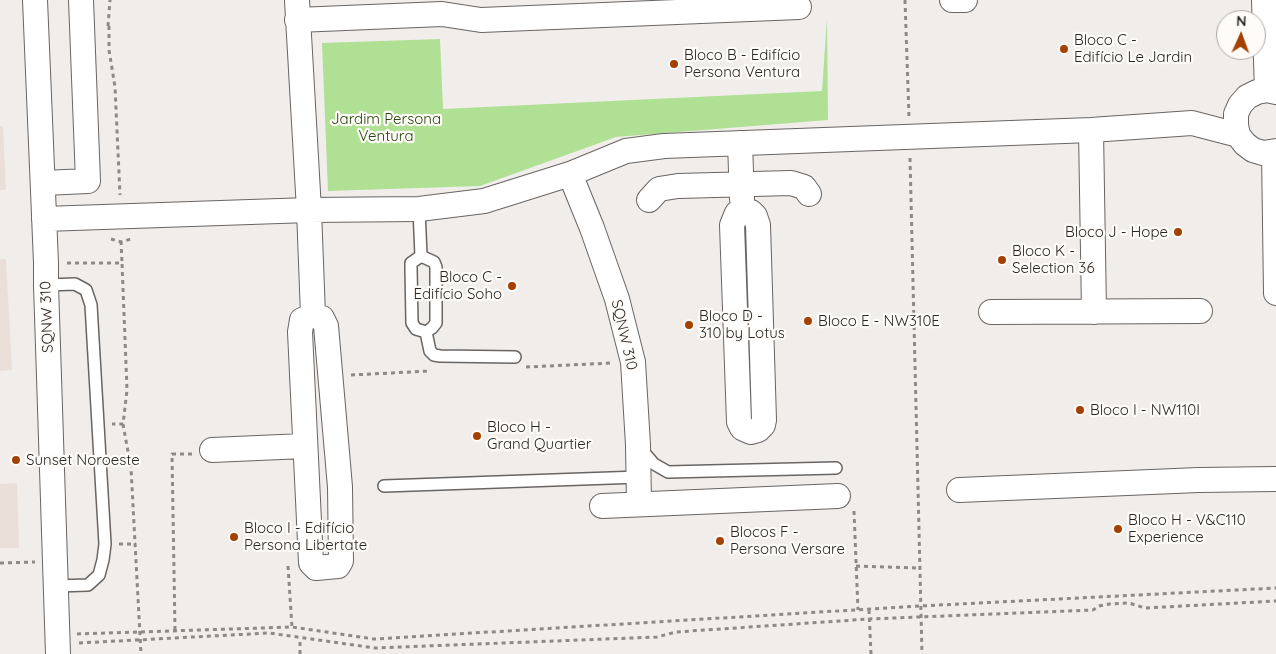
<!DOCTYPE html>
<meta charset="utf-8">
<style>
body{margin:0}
#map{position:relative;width:1276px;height:654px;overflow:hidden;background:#f1edeb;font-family:Quicksand,sans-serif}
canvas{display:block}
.north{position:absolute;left:1216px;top:10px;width:50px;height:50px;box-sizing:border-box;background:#fffbf8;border:1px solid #a9a6a4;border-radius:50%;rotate:2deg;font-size:14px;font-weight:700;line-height:20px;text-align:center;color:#282726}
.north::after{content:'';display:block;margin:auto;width:18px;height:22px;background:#a34100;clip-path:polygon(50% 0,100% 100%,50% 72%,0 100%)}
</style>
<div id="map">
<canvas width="1276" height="654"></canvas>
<div class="north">N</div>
</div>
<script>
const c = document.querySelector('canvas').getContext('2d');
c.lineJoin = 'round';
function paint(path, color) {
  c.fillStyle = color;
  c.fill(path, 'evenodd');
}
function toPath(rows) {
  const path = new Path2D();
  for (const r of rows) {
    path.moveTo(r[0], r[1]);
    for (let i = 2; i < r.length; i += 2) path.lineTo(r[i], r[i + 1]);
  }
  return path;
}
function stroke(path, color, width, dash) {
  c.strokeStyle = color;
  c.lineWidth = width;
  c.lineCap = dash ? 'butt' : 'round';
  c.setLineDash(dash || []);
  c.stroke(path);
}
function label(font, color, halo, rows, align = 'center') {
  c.font = font + ' Quicksand,sans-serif';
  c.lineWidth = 4.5;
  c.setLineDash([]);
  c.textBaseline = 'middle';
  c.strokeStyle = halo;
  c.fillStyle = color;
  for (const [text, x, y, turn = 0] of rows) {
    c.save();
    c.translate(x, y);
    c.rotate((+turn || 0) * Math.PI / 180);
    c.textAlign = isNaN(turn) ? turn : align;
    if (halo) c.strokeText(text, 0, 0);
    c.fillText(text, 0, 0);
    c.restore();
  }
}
paint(toPath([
 [0,126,3,126,6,190,0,190],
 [0,259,6,259,12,370,0,371],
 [17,483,19,548,0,548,0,484]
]), '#eadfd8');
paint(toPath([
 [827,18,828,120,616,137,480,186,328,191,322,43,440,39,443,109,822,91]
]), '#afe093');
const lane = toPath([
 [419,209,421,256],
 [421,256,434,262,436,267,436,323,432,328,426,332,416,329,412,323,411,268,411,263,421,256],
 [46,285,75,284,86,290,91,305,105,544,103,560,99,575,88,585,56,586],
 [426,332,430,351,434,355,440,356,515,357],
 [641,449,654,464,668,472,836,468],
 [384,486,639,477]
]);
const street = toPath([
 [35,0,46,263,46,285,58,654],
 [297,0,309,210,313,315],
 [952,0,965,0],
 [1264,0,1267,90],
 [297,20,442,14,481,20,799,7],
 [1276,92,1267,90,1257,92,1247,97,1240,105,1236,114,1236,125,1238,135,1245,144,1253,150,1263,153,1276,151],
 [1091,130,1094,312],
 [740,143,742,199],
 [1274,152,1276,293],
 [570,174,592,228,617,299,633,362,638,445,639,504],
 [43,183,88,181,81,0],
 [649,200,659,189,678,186,791,183,804,187,809,194],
 [742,210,751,212,755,216,758,225,764,420,763,425,758,430,751,432,742,428,739,422,732,225,737,213,742,210],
 [44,219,309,210,419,209,484,201,570,174,626,151,664,146,1091,130,1192,123,1238,135],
 [991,312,1200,311],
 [313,315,322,318,326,326,340,487,341,561,338,566,316,568,311,563,300,332,302,320,313,315],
 [212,450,304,446],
 [959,490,1199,480,1276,479],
 [602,506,838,496]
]);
stroke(lane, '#686563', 14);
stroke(street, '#686563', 26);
stroke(toPath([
 [905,0,909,117],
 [108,26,110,0],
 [109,26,109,50,115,87,120,195],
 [910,158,922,654],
 [111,239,121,242,131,239],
 [121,241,122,263],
 [67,263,122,263,127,390,123,424,112,424],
 [526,367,612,363],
 [351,375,430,371],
 [123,424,131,468,141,654],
 [854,511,858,610],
 [119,544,136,544],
 [0,563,35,562],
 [288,566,292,627],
 [856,566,919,568],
 [869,610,871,654],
 [175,630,172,454,193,454],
 [77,634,292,627,374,639,920,606,1276,588],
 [79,643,269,633,375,648,657,637,676,632,869,619,1093,610,1099,606,1109,604,1129,603,1145,608,1276,601],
 [300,654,300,638]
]), '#8c8a88', 3, [4, 4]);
stroke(lane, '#fff', 11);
stroke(street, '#fff', 24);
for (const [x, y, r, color] of [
 [1064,49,5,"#a34100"],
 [674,64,5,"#a34100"],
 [1178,232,5,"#a34100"],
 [1002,260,5,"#a34100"],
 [512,286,5,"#a34100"],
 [808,321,5,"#a34100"],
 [689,325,5,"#a34100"],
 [1080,410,5,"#a34100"],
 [477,436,5,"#a34100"],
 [16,460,5,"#a34100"],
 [1118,529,5,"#a34100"],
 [234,537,5,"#a34100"],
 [720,541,5,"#a34100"]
]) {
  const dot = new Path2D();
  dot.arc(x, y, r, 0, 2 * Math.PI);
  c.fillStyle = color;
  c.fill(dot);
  stroke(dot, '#fffbf8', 2);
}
label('15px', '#282726', '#fffbf8', [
 ["Bloco C -",1074,40],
 ["Edifício Le Jardin",1074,57],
 ["Bloco B - Edifício",684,55],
 ["Persona Ventura",684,72],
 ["Bloco J - Hope",1168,232,"right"],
 ["Bloco K -",1012,251],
 ["Selection 36",1012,268],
 ["Bloco C -",502,277,"right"],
 ["Edifício Soho",502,294,"right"],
 ["Bloco D -",699,316],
 ["310 by Lotus",699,333],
 ["Bloco E - NW310E",818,321],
 ["Bloco I - NW110I",1090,410],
 ["Bloco H -",487,427],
 ["Grand Quartier",487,444],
 ["Sunset Noroeste",26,460],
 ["Bloco H - V&C110",1128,520],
 ["Experience",1128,537],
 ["Bloco I - Edifício",244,528],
 ["Persona Libertate",244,545],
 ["Blocos F -",730,532],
 ["Persona Versare",730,549]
], 'left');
label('15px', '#26470d', '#fffbf8', [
 ["Jardim Persona",386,119],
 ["Ventura",386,136]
]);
label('15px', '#282726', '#fffbf8', [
 ["SQNW 310",47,317,-92],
 ["SQNW 310",624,335,77]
]);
</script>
